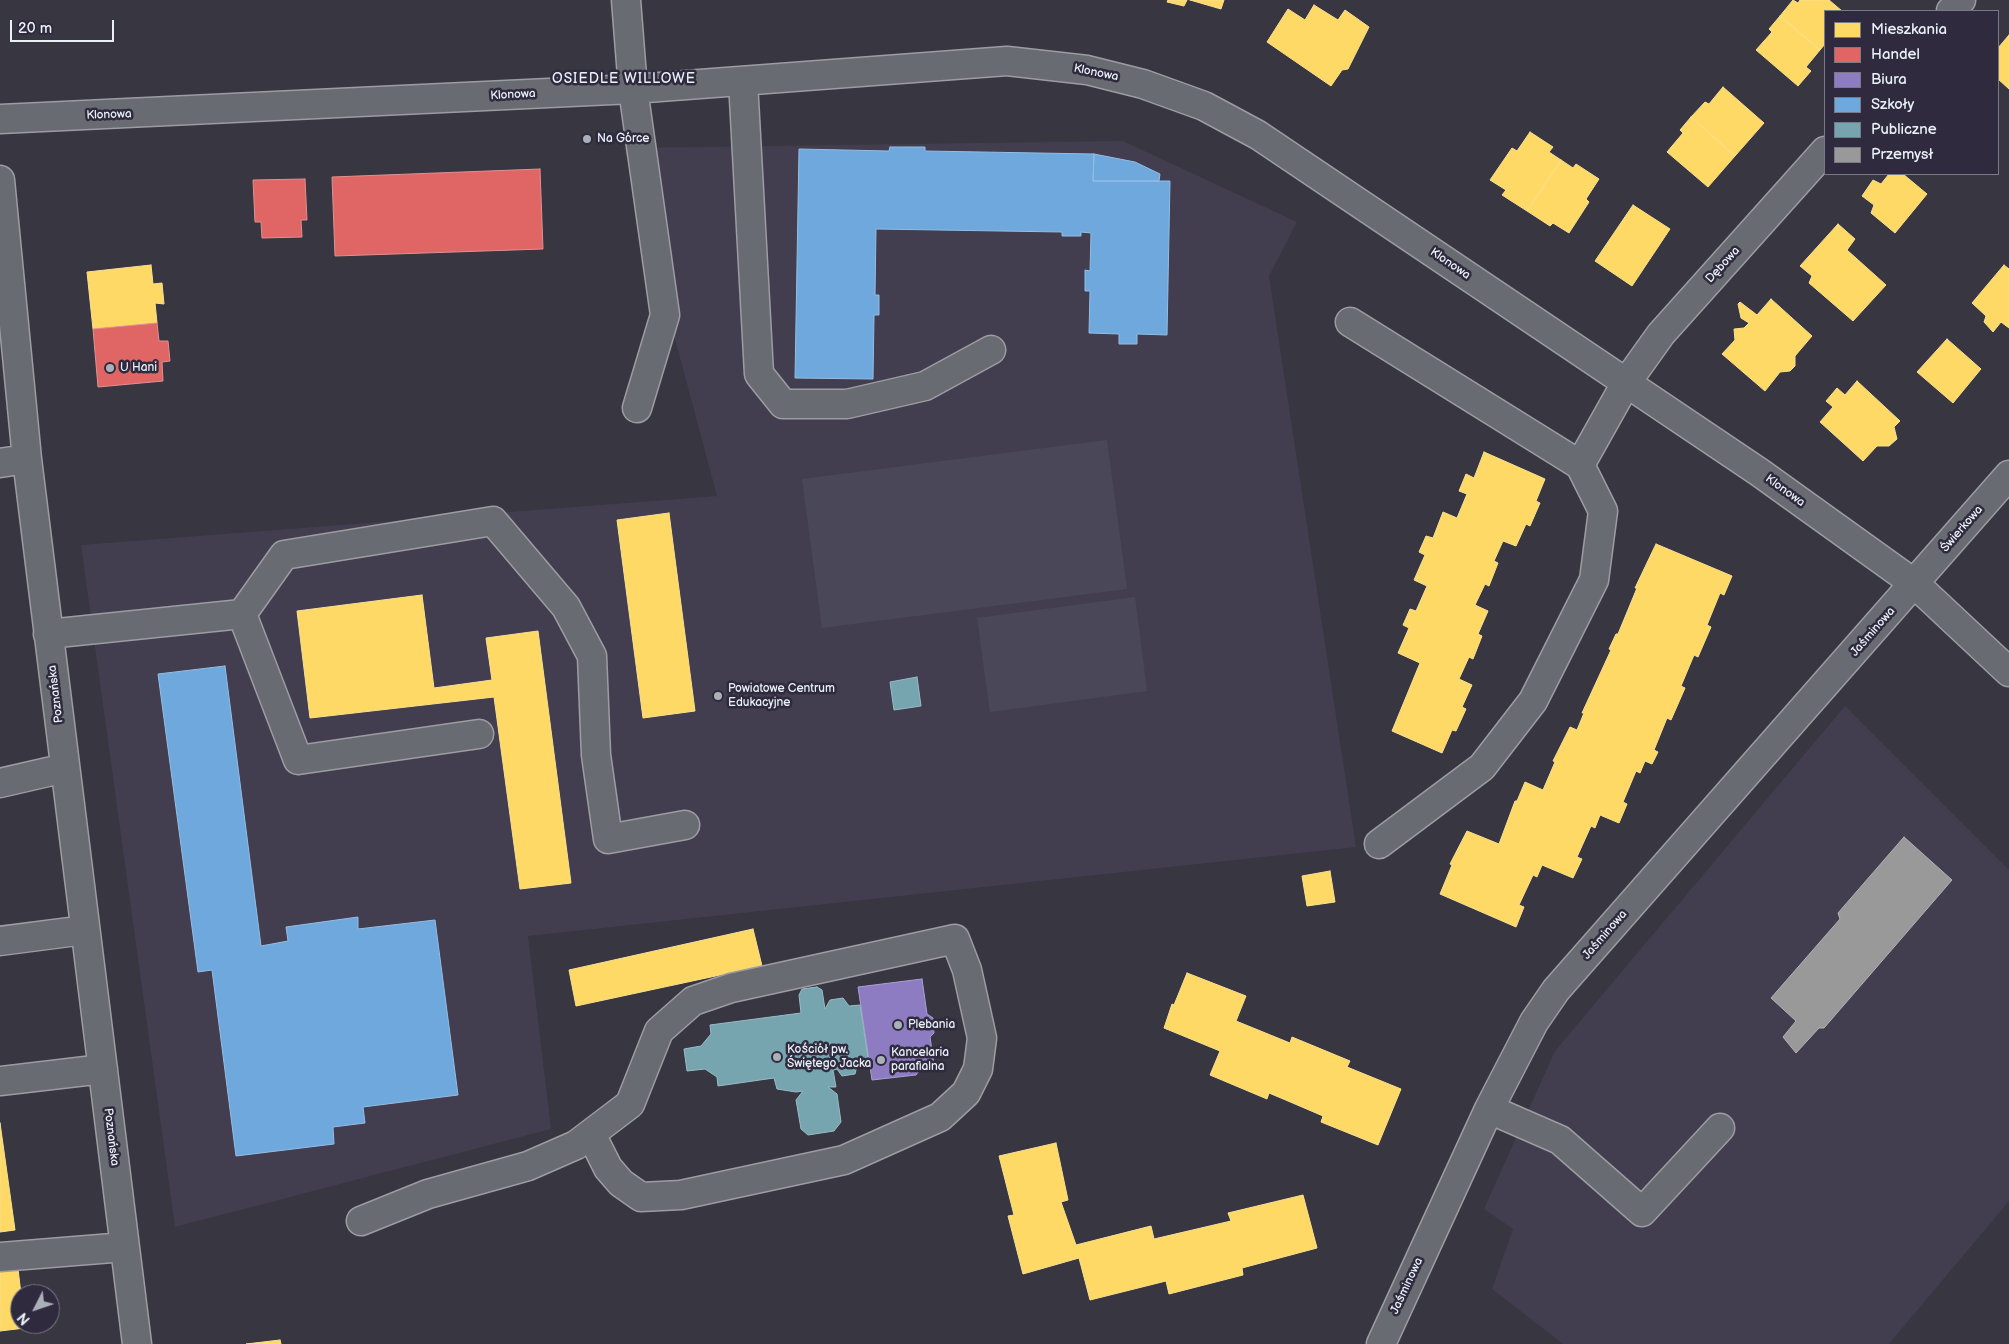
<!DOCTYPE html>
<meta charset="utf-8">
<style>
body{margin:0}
#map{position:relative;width:2009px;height:1344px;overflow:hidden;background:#383640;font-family:"Balsamiq Sans",sans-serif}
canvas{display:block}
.legend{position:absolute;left:1824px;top:10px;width:175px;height:165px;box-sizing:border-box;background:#2f2a3d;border:1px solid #797a88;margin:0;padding:6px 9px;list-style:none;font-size:15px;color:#e8f1f8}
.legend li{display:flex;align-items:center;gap:10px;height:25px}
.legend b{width:25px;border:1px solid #797a88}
.north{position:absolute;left:10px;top:1284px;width:50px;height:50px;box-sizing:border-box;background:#2f2a3d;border:1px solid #797a88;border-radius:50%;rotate:229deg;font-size:14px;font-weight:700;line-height:20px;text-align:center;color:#e8f1f8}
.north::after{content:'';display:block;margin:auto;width:18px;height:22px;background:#aab0b8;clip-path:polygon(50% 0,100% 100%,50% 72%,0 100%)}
.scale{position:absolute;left:10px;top:20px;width:104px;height:22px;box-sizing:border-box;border:2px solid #e8f1f8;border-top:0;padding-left:6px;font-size:15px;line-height:18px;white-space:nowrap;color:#e8f1f8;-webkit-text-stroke:4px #2f2a3d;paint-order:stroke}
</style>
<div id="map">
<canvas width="2009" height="1344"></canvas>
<ul class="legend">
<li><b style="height:14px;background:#ffd966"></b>Mieszkania</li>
<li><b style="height:14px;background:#e06666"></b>Handel</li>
<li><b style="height:14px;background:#8e7cc3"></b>Biura</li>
<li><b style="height:14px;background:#6fa8dc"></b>Szkoły</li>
<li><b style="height:14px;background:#76a5af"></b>Publiczne</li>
<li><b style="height:14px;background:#999"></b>Przemysł</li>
</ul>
<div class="north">N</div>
<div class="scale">20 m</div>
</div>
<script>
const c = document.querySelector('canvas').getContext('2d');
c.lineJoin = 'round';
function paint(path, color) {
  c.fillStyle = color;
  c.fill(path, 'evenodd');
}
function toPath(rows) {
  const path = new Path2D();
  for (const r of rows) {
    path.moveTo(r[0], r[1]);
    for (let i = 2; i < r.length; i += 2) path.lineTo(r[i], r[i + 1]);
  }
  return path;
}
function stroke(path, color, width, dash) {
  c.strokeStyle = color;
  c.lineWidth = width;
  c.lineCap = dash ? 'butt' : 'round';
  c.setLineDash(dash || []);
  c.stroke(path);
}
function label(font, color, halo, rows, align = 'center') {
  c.font = font + ' "Balsamiq Sans",sans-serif';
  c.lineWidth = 5;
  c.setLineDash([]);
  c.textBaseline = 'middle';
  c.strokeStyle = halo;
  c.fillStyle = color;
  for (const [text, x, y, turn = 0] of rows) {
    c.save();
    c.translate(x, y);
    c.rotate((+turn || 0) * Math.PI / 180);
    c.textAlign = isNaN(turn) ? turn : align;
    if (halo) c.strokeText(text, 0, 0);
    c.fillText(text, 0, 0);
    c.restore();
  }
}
paint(toPath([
 [1123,141,1297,222,1269,276,1356,847,528,936,551,1129,175,1227,81,545,717,496,624,148],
 [1845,706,2009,870,2009,1201,1889,1344,1563,1344,1492,1289,1513,1229,1484,1209,1555,1051]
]), '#423e4f');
paint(toPath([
 [1107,440,1127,589,822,628,802,479],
 [1135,597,1147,691,990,712,977,618]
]), '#4a4858');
const homes = toPath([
 [1168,0,1187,0,1184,6,1167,2,1168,0],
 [1190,0,1224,0,1221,9,1190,0],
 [1793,0,1798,3,1800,0,1829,0,1842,11,1825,11,1825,44,1820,50,1780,16,1793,0],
 [1314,5,1338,20,1345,10,1369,27,1348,69,1342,70,1331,86,1267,42,1288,9,1305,20,1314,5],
 [1780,16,1820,50,1806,67,1811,71,1798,86,1756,50,1772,32,1769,29,1780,16],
 [2009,35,2009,89,1998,79,1998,48,2009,35],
 [1723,87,1764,123,1735,156,1691,117,1705,102,1709,104,1723,87],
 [1691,117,1735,156,1708,187,1667,152,1683,133,1680,130,1691,117],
 [1530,132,1553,147,1549,152,1561,160,1527,211,1502,195,1506,190,1490,180,1512,148,1517,151,1530,132],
 [1561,160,1573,168,1576,164,1599,179,1586,199,1589,202,1569,233,1553,223,1550,226,1527,211,1561,160],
 [1889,174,1903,174,1927,194,1895,233,1871,213,1874,205,1862,196,1873,180,1881,184,1889,174],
 [1633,205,1670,229,1632,286,1595,261,1633,205],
 [1838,224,1855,239,1847,250,1886,285,1853,321,1809,283,1812,276,1800,266,1838,224],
 [151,265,153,284,162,283,164,304,155,303,157,323,93,329,87,272,151,265],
 [2004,265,2009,269,2009,328,2001,322,1993,332,1984,322,1986,316,1972,303,2004,265],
 [1771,299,1812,336,1795,356,1795,366,1790,371,1780,372,1765,391,1722,354,1735,340,1734,329,1744,328,1749,323,1741,318,1738,304,1740,302,1757,315,1771,299],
 [1947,339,1981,369,1953,403,1917,372,1947,339],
 [1857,381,1900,421,1894,427,1897,439,1889,446,1877,446,1863,461,1820,422,1833,407,1826,401,1837,388,1845,395,1857,381],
 [1484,452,1545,479,1536,501,1540,503,1530,526,1526,524,1516,546,1503,541,1494,561,1498,563,1489,586,1485,584,1475,605,1488,611,1478,634,1482,636,1473,659,1469,657,1459,679,1472,685,1462,707,1466,709,1456,731,1452,730,1442,753,1392,731,1420,663,1398,653,1409,628,1403,625,1410,609,1416,611,1427,586,1414,580,1425,555,1419,552,1426,536,1433,538,1443,512,1457,518,1467,494,1459,491,1466,474,1474,478,1484,452],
 [669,513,695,711,643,718,617,520,669,513],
 [1656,544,1732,576,1724,595,1720,593,1707,625,1711,627,1698,657,1694,655,1681,686,1685,688,1671,720,1667,718,1654,750,1658,752,1652,764,1645,761,1640,773,1636,771,1623,802,1627,804,1619,823,1600,815,1595,828,1591,826,1577,857,1582,859,1573,878,1542,865,1537,877,1533,875,1519,905,1524,907,1516,927,1440,894,1452,865,1450,864,1467,831,1499,844,1515,801,1517,801,1525,782,1543,790,1555,762,1553,761,1570,727,1577,730,1584,713,1582,713,1611,650,1609,649,1616,634,1618,634,1637,588,1635,588,1656,544],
 [422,595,434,688,492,680,486,638,538,631,571,883,520,889,494,697,310,718,297,611,422,595],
 [1330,871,1335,902,1307,906,1302,876,1330,871],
 [753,929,762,966,576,1006,569,970,753,929],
 [1187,973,1246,996,1236,1021,1290,1043,1292,1037,1350,1061,1347,1067,1401,1089,1378,1145,1321,1122,1323,1116,1288,1101,1269,1093,1267,1099,1210,1075,1220,1051,1164,1028,1172,1004,1174,1005,1187,973],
 [0,1123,15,1230,0,1232,0,1123],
 [1056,1143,1068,1200,1061,1202,1076,1245,1151,1226,1154,1239,1231,1221,1228,1213,1303,1195,1317,1248,1242,1268,1243,1275,1169,1294,1166,1281,1090,1300,1079,1258,1023,1274,1008,1216,1014,1215,999,1156,1056,1143],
 [18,1269,21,1294,20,1324,25,1324,25,1328,0,1331,0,1271,18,1269],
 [280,1340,281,1344,246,1344,280,1340]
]);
paint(homes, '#ffd966');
stroke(homes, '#f8e092', 1);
const shops = toPath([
 [540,169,543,249,335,256,332,177,540,169],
 [305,179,307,220,301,220,302,237,262,238,261,222,255,222,253,180,305,179],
 [157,323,159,341,168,341,170,361,162,362,163,381,98,387,93,329,157,323]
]);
paint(shops, '#e06666');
stroke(shops, '#e29092', 1);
const offices = toPath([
 [922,979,927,1014,933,1018,934,1033,930,1037,934,1064,923,1065,916,1075,872,1080,858,987,922,979]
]);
paint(offices, '#8e7cc3');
stroke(offices, '#a99fd3', 1);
const schools = toPath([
 [890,147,925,147,925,151,1094,154,1093,181,1170,181,1167,335,1137,334,1137,344,1119,344,1119,334,1089,333,1090,291,1085,291,1085,270,1090,271,1091,233,1081,232,1081,236,1062,236,1062,232,876,229,875,295,879,295,879,315,874,315,873,379,795,378,799,149,889,151,890,147],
 [1094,154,1135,162,1160,174,1159,181,1093,181,1094,154],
 [225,666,261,946,288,941,286,927,358,917,358,929,435,920,458,1095,363,1107,365,1123,333,1127,334,1144,236,1156,212,970,198,972,158,674,225,666]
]);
paint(schools, '#6fa8dc');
stroke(schools, '#93bee4', 1);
const public = toPath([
 [917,677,921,706,894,710,890,682,917,677],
 [817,987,822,990,825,1009,830,1000,843,998,849,1006,860,1005,869,1064,857,1066,855,1074,842,1076,837,1069,833,1070,836,1087,828,1087,837,1094,841,1122,834,1131,808,1135,801,1129,796,1100,803,1091,796,1092,777,1089,774,1078,718,1086,717,1077,705,1069,687,1071,684,1049,701,1046,711,1034,710,1025,801,1013,799,995,802,989,817,987]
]);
paint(public, '#76a5af');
stroke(public, '#98bcc5', 1);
const industry = toPath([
 [1904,837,1952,880,1824,1028,1819,1028,1796,1053,1783,1037,1796,1021,1771,998,1840,919,1838,913,1904,837]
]);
paint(industry, '#999');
stroke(industry, '#b1b3b6', 1);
const minor = toPath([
 [626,0,633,89,665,315,637,408],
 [1951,11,1961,0],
 [743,81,759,374,783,404,847,404,925,386,991,350],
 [0,119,633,89,1007,61,1087,70,1143,84,1204,106,1258,135,1759,472,1915,584,2009,672],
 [0,180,27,459,137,1344],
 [1350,322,1580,465,1626,383,1661,334,1825,151],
 [0,463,27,459],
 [48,634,242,614],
 [479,734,298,760,242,614,284,555,493,521,566,607,592,656,596,755,608,839,685,825],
 [0,783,65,768],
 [1379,844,1482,767,1533,701,1594,580,1603,511,1580,465],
 [0,941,85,930],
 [0,1081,103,1069],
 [1489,1109,1560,1140,1642,1212,1720,1128],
 [361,1221,428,1194,528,1166,576,1145,630,1104,659,1031,693,1001,731,988,955,939,967,970,982,1038,978,1069,966,1093,940,1117,844,1160,681,1195,641,1197,621,1183,608,1168,591,1134],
 [0,1257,125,1247],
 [1381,1344,1489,1109,1534,1022,1556,990,2009,475]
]);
stroke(minor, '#9c9ca2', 31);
stroke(minor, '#696b72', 28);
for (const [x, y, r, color] of [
 [587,139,5,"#aab0b8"],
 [110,368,5,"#aab0b8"],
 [718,696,5,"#aab0b8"],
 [898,1025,5,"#aab0b8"],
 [777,1057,5,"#aab0b8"],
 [881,1060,5,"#aab0b8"]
]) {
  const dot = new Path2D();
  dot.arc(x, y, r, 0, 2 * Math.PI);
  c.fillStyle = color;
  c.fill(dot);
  stroke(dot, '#2f2a3d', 2);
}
label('12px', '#e8f1f8', '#2f2a3d', [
 ["Klonowa",1096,73,11],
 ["Klonowa",513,95,-3],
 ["Klonowa",109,115,-2],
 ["Klonowa",1450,264,34],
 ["Dębowa",1723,265,-48],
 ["Klonowa",1785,491,36],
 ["Świerkowa",1962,529,-49],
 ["Jaśminowa",1873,632,-49],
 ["Poznańska",56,694,-97],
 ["Jaśminowa",1605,935,-49],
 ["Poznańska",111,1137,83],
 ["Jaśminowa",1407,1286,-65]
]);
label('12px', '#e8f1f8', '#2f2a3d', [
 ["Na Górce",597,139],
 ["U Hani",120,368],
 ["Powiatowe Centrum",728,689],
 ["Edukacyjne",728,703],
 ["Plebania",908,1025],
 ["Kościół pw.",787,1050],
 ["Świętego Jacka",787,1064],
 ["Kancelaria",891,1053],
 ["parafialna",891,1067]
], 'left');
c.letterSpacing = '1px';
label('14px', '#e8f1f8', '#2f2a3d', [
 ["OSIEDLE WILLOWE",624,79]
]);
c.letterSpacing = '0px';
</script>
